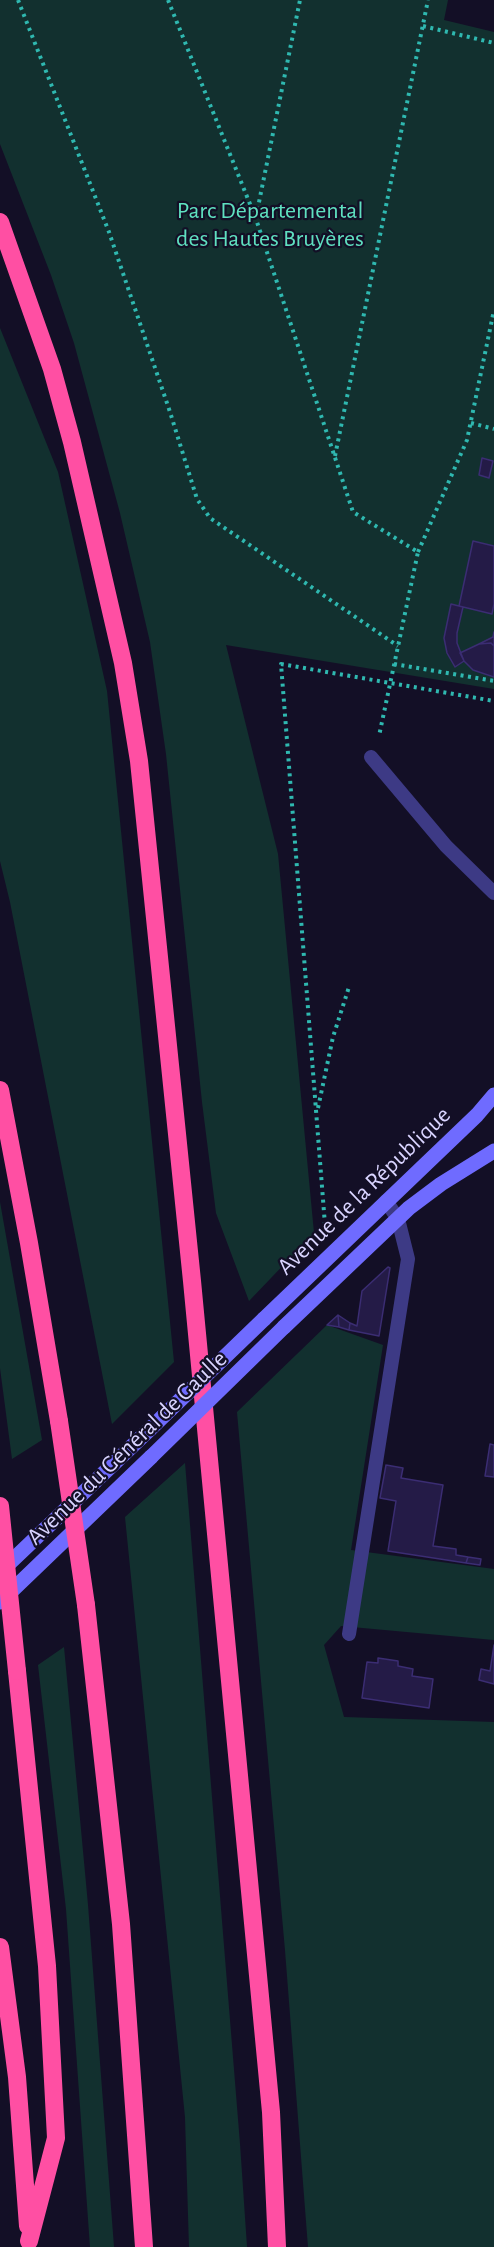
<!DOCTYPE html>
<meta charset="utf-8">
<style>
body{margin:0}
canvas{display:block;background:#130f26}
</style>
<canvas width="494" height="2247"></canvas>
<script>
const c = document.querySelector('canvas').getContext('2d');
c.lineJoin = 'round';
function paint(path, color) {
  c.fillStyle = color;
  c.fill(path, 'evenodd');
}
function toPath(rows) {
  const path = new Path2D();
  for (const r of rows) {
    path.moveTo(r[0], r[1]);
    for (let i = 2; i < r.length; i += 2) path.lineTo(r[i], r[i + 1]);
  }
  return path;
}
function stroke(path, color, width, dash) {
  c.strokeStyle = color;
  c.lineWidth = width;
  c.lineCap = dash ? 'butt' : 'round';
  c.setLineDash(dash || []);
  c.stroke(path);
}
function label(font, color, halo, rows, align = 'center') {
  c.font = font + ' "Alegreya Sans",sans-serif';
  c.lineWidth = 4.5;
  c.setLineDash([]);
  c.textBaseline = 'middle';
  c.strokeStyle = halo;
  c.fillStyle = color;
  for (const [text, x, y, turn = 0] of rows) {
    c.save();
    c.translate(x, y);
    c.rotate((+turn || 0) * Math.PI / 180);
    c.textAlign = isNaN(turn) ? turn : align;
    if (halo) c.strokeText(text, 0, 0);
    c.fillText(text, 0, 0);
    c.restore();
  }
}
paint(toPath([
 [0,0,448,0,444,20,494,32,494,689,226,645,278,854,314,1233,249,1301,216,1213,202,1102,166,754,150,642,120,513,74,343,51,275,0,144],
 [0,328,58,472,107,691,174,1362,112,1424,10,902,0,861],
 [0,1202,42,1440,12,1459,0,1368],
 [327,1325,383,1345,351,1550,494,1569,494,1640,341,1626,324,1645,344,1717,494,1722,494,2247,308,2247,285,1950,237,1412],
 [185,1463,240,2144,247,2247,189,2247,185,2117,125,1517],
 [64,1647,88,1905,114,2247,90,2247,66,1909,38,1665]
]), '#12302f');
const building = toPath([
 [482,458,493,461,489,478,479,475,482,458],
 [473,541,494,546,494,604,492,614,459,606,473,541],
 [451,604,463,607,457,633,457,643,464,661,455,667,447,653,444,638,451,604],
 [494,632,494,646,491,643,479,644,493,637,494,632],
 [491,643,494,646,494,677,473,670,464,661,460,653,479,644,491,643],
 [388,1267,390,1268,379,1336,349,1330,350,1323,357,1326,362,1291,388,1267],
 [338,1315,339,1327,327,1325,338,1315],
 [338,1315,350,1323,349,1330,339,1327,338,1315],
 [490,1444,494,1445,494,1477,485,1476,490,1444],
 [386,1465,403,1468,401,1478,443,1485,433,1546,456,1549,456,1555,468,1557,466,1563,388,1551,396,1501,380,1498,386,1465],
 [468,1557,481,1559,480,1565,466,1563,468,1557],
 [494,1645,494,1684,479,1680,481,1669,490,1671,494,1645],
 [378,1658,398,1661,398,1666,413,1669,412,1676,433,1679,429,1708,362,1698,367,1662,378,1663,378,1658]
]);
paint(building, '#241b47');
stroke(building, '#3b2d73', 1.5);
stroke(toPath([
 [18,0,109,232,170,412,197,499,210,518,398,646],
 [168,0,256,219,353,512,418,552,379,736],
 [423,26,494,43],
 [256,217,300,0],
 [471,423,494,429],
 [335,456,428,0],
 [418,552,467,440,494,310],
 [394,664,494,681],
 [318,1108,333,1037,349,987],
 [325,1225,281,664,494,701]
]), '#2fb8b0', 4, [3, 4.5]);
stroke(toPath([
 [371,757,446,846,494,893],
 [349,1634,408,1259,398,1219,386,1201]
]), '#3d3a85', 14);
stroke(toPath([
 [264,1319,477,1115,494,1095],
 [284,1327,409,1208,441,1184,494,1151],
 [0,1572,150,1429],
 [0,1602,151,1457]
]), '#6f6bff', 15);
stroke(toPath([
 [0,222,52,369,72,442,123,663,139,761,192,1281,271,2112,277,2247],
 [0,1090,29,1243,59,1421],
 [86,1605,121,1924,144,2247],
 [17,1671,47,1966,56,2138,29,2241],
 [0,1947,17,2077,28,2226]
]), '#ff4fa3', 18);
stroke(toPath([
 [150,1429,264,1319],
 [151,1457,284,1327]
]), '#6f6bff', 15);
stroke(toPath([
 [59,1421,86,1605],
 [0,1506,17,1671]
]), '#ff4fa3', 18);
label('24px', '#5fe0c0', '#130f26', [
 ["Parc Départemental",270,211],
 ["des Hautes Bruyères",270,239]
]);
label('24px', '#d9d4ff', '#130f26', [
 ["Avenue de la République",364,1191,-44],
 ["Avenue du Général de Gaulle",127,1448,-44]
]);
</script>
